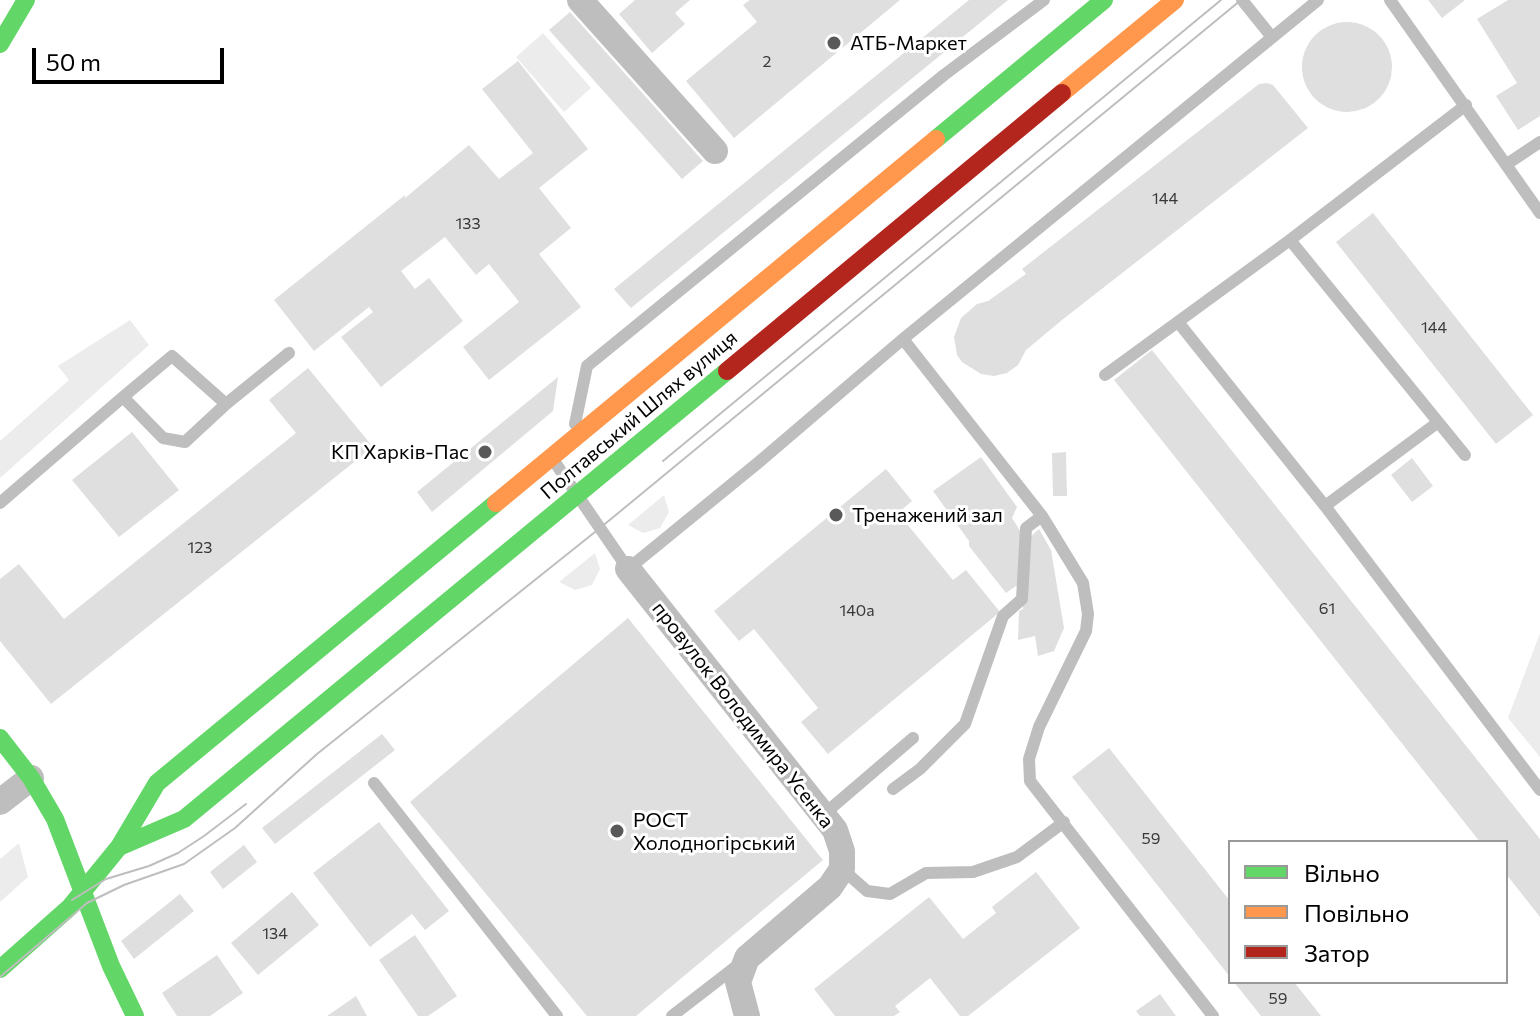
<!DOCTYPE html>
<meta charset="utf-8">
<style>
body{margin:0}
#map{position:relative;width:1540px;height:1016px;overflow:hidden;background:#fff;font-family:Commissioner,sans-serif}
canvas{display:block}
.legend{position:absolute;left:1228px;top:840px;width:280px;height:144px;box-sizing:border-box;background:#fff;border:2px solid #999;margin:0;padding:10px 14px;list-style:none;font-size:24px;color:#000}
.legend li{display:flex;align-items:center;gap:16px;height:40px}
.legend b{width:40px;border:2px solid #999}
.scale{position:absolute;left:32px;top:48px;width:192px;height:36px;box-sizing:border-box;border:4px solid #000;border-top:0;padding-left:10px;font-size:24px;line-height:28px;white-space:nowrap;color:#000;-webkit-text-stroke:6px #fff;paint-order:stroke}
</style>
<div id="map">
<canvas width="1540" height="1016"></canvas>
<ul class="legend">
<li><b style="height:10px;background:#63d668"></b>Вільно</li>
<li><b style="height:10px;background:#ff974d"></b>Повільно</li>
<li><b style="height:10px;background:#b3261e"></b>Затор</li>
</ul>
<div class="scale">50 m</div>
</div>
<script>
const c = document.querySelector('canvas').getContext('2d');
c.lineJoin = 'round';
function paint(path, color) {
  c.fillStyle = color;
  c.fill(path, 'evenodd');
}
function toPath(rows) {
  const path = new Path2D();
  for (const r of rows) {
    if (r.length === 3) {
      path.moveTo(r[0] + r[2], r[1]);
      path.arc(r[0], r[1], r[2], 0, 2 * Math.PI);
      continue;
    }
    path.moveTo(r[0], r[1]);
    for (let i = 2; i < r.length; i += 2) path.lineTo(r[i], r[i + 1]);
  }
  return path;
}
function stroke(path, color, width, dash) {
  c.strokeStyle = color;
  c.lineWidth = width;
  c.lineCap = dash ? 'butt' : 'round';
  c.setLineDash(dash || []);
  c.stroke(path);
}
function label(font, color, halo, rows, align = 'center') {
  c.font = font + ' Commissioner,sans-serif';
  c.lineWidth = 6;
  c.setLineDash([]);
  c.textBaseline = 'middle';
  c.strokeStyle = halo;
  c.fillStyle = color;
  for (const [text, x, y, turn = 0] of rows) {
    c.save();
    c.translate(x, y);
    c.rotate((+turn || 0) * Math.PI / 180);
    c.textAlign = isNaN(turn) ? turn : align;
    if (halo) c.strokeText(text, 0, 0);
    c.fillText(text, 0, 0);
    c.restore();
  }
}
paint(toPath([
 [543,33,591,88,564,112,516,57],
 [130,320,149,345,0,478,0,441,69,380,58,366],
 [664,495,669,512,660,528,643,533,628,525],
 [595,553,600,569,592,585,575,590,559,582],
 [1540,633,1540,757,1508,718],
 [19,843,28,877,0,902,0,859]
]), '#ececec');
paint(toPath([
 [635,0,690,0,675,13,685,24,652,53,619,14],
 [750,0,900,0,734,138,686,81,757,22,743,5],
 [969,0,1008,0,631,308,614,289],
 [1428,0,1465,0,1442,18],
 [1508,0,1540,0,1540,116,1518,130,1496,96,1517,83,1477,19],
 [570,12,703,161,682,179,549,30],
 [1347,67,45],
 [518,61,588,149,539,188,571,228,539,254,581,307,489,380,463,347,519,302,489,264,476,275,445,237,401,271,415,289,429,278,463,321,381,387,341,337,373,312,369,307,314,351,274,300,405,195,405,198,469,145,499,179,533,153,482,89],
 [1267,83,1273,85,1308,128,1062,320,1026,350,1018,365,1007,373,994,376,981,374,962,362,957,355,954,337,961,318,977,304,988,301,1026,274,1022,269,1259,84],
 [1373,213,1533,415,1496,444,1336,242],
 [1152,350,1540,839,1540,917,1506,874,1506,842,1480,842,1114,380],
 [308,368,373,447,51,704,0,641,0,579,19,564,64,619,296,433,269,400],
 [558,377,553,411,432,512,417,492],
 [132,432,179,490,119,537,72,480],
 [1066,452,1067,496,1053,496,1052,453],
 [981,457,1017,507,1012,518,1024,537,1020,583,1006,593,969,546,969,541,933,491],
 [1412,458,1433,486,1412,502,1391,475],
 [886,469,912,501,898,513,953,580,966,570,1000,612,828,754,801,722,818,708,754,629,739,641,714,611],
 [1039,529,1051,550,1064,628,1054,651,1038,656,1035,636,1018,640,1019,611,1023,609,1027,540],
 [628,618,823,860,636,1016,587,1016,410,802],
 [382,734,395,750,275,844,262,828],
 [1109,748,1230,901,1230,977,1072,777],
 [379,822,449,911,425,930,412,914,370,947,313,873],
 [244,845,257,862,223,889,210,872],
 [1036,872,1080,928,968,1016,960,1016,930,978,895,1006,900,1012,894,1016,835,1016,814,989,929,897,963,939,996,913,992,907],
 [292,892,319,925,258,975,231,943],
 [180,894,194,911,134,959,121,941],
 [415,935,457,996,428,1016,418,1016,379,960],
 [217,955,243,993,210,1016,177,1016,162,993],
 [1234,982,1294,982,1321,1016,1261,1016],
 [1160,994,1176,1016,1140,1016,1136,1011],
 [356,996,367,1016,327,1016]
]), '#dfdfdf');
stroke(toPath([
 [1242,0,1271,36],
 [1390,0,1540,213],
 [1507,164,1540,142],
 [1290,240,1465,455],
 [1178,322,1325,506,1540,790],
 [903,339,1042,516,1083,583,1088,614,1086,631,1039,727,1029,759,1030,781,1213,1016],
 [1105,375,1290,240,1466,105],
 [226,404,289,353,287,354],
 [575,424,587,366,944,75,1044,0],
 [554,461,628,569,759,462,903,339,1318,0],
 [0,503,123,397,172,356,226,404,185,442,163,438,123,397],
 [1325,506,1437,423],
 [374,783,557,1016],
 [893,789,920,769,965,724,1003,616,1022,599,1026,528,1042,516],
 [823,815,913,738],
 [842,869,867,891,890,894,926,873,973,872,1017,857,1064,822],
 [672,1016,738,965]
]), '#bebebe', 12);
stroke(toPath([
 [580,0,715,151],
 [628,569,835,830,842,851,842,869,830,887,747,958,738,982,747,1016],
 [0,802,31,778]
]), '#bebebe', 26);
stroke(toPath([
 [0,44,26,0],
 [936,139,1104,0],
 [0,738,31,778,55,819,111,966,135,1016],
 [119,847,184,819,727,371],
 [0,969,70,907,119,847,157,783,496,503]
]), '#63d668', 18);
stroke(toPath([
 [1062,93,1175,0],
 [496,503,936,139]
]), '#ff974d', 18);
stroke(toPath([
 [727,371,1062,93]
]), '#b3261e', 18);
stroke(toPath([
 [663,461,1221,0],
 [72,900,106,879,149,866,178,853,204,836,246,804],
 [0,977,87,903,124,885,184,864,235,828,317,754,600,528,1241,0]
]), '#bebebe', 2);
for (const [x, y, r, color] of [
 [834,43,8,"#595959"],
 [485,452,8,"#595959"],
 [836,515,8,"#595959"],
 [617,831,8,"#595959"]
]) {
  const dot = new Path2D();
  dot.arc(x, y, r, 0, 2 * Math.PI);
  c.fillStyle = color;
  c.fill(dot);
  stroke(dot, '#fff', 3);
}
label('16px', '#383838', null, [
 ["2",767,62],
 ["144",1165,199],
 ["133",468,224],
 ["144",1434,328],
 ["123",200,548],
 ["61",1327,609],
 ["140а",857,611],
 ["59",1151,839],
 ["134",275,934],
 ["59",1278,999]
]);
label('20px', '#000', '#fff', [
 ["АТБ-Маркет",850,43],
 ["КП Харків-Пас",469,452,"right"],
 ["Тренажений зал",852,515],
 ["РОСТ",633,820],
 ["Холодногірський",633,843]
], 'left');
label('20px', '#000', '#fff', [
 ["Полтавський Шлях вулиця",639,415,-40],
 ["провулок Володимира Усенка",743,715,52]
]);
</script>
